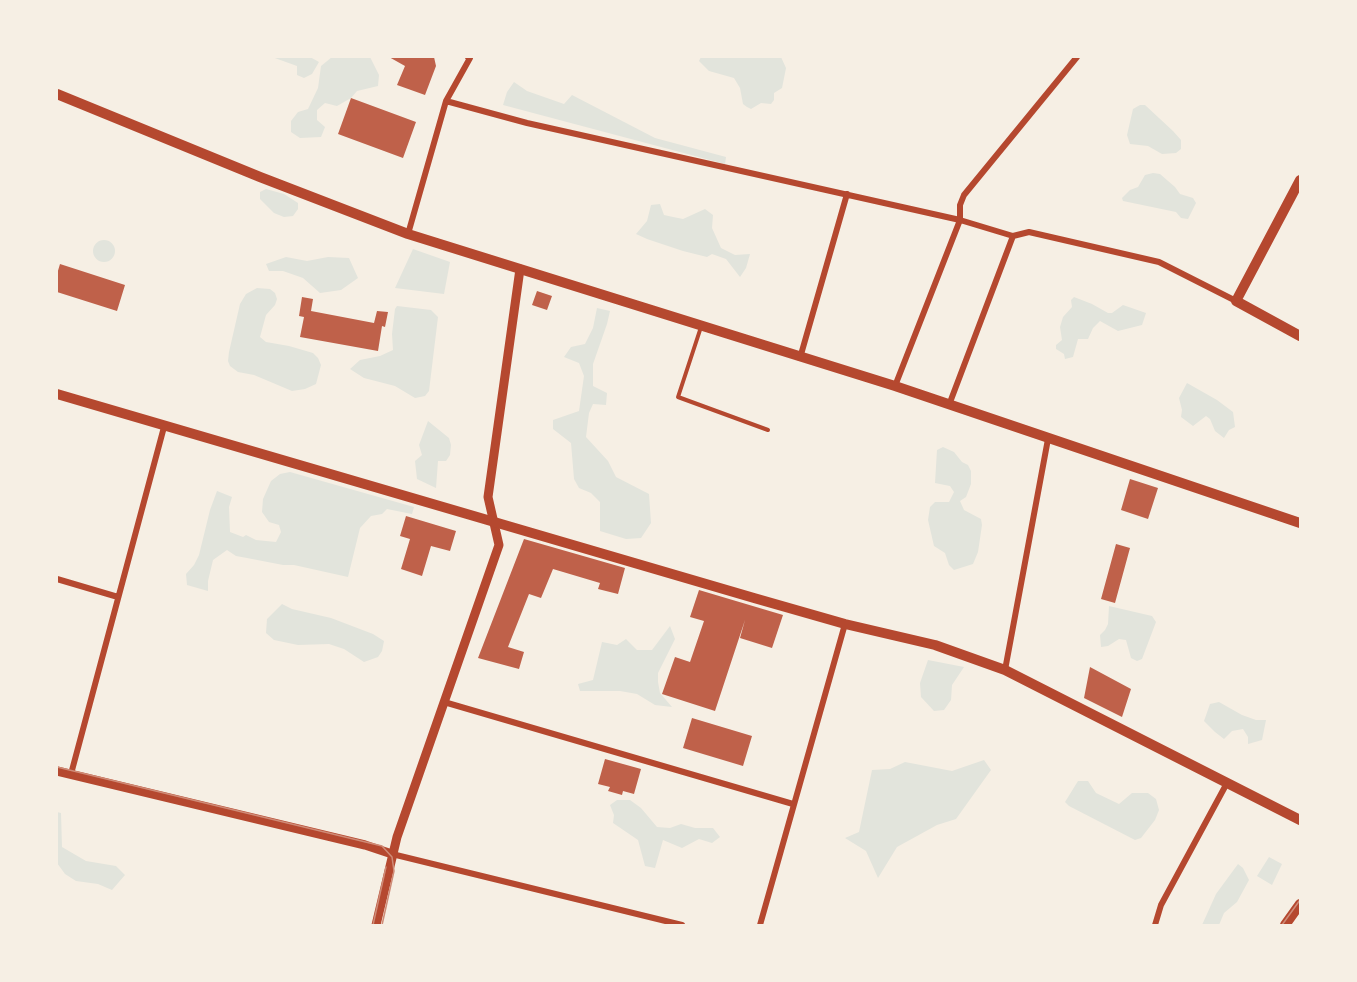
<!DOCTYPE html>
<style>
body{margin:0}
#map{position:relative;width:1357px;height:982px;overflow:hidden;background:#f6efe4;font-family:Inter,sans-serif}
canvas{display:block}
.frame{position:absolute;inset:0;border:58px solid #f6efe4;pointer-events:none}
</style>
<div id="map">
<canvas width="1357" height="982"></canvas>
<div class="frame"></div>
</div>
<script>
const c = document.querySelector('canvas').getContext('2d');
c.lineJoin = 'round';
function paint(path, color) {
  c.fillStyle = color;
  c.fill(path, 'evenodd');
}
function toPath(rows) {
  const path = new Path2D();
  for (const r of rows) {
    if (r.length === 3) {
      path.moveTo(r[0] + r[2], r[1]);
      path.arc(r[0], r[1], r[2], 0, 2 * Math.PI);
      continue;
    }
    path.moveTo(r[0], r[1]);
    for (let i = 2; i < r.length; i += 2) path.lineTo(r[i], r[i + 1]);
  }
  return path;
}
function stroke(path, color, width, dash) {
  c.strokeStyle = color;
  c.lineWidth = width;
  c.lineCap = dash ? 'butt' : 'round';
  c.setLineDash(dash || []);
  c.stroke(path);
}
paint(toPath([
 [272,57,310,57,319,62,312,74,304,78,297,75,297,66],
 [332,57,370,57,379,75,378,86,357,91,351,98,337,106,325,103,317,110,317,120,325,127,321,137,300,138,291,132,291,121,298,112,308,109,318,88,321,66],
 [701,57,781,57,786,68,782,88,774,93,774,100,771,104,761,103,751,109,747,107,743,104,740,88,734,78,709,71,699,61],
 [514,82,527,91,564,104,572,95,655,138,726,157,725,164,503,105,507,92],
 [1140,105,1145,105,1173,131,1181,140,1181,149,1176,153,1162,154,1148,146,1130,144,1127,135,1133,109],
 [1153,173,1160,174,1175,187,1180,194,1193,198,1196,203,1188,219,1181,218,1176,212,1123,201,1122,198,1130,190,1138,187,1145,175],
 [266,189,284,194,298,203,298,209,293,216,284,217,274,213,260,199,260,192],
 [660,204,664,215,673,217,683,219,705,209,713,215,712,228,721,248,735,255,750,254,746,268,740,277,726,259,712,254,707,257,683,251,647,239,636,234,647,221,651,205],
 [104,251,11],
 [413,249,450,262,444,294,395,288],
 [286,257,307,261,328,257,349,258,358,278,341,290,320,293,303,278,283,271,269,271,266,264],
 [257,288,270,289,275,293,277,299,275,305,266,315,260,337,266,342,289,346,313,353,318,358,321,365,316,384,305,389,292,391,254,375,238,372,230,366,228,361,229,352,240,304,246,294],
 [1074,297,1092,304,1108,313,1112,313,1123,305,1146,313,1142,325,1118,331,1100,321,1093,328,1088,339,1078,339,1073,357,1065,359,1064,354,1056,349,1056,345,1062,340,1060,327,1063,317,1072,307,1071,300],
 [397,306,431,310,438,317,429,391,425,396,415,398,395,386,364,378,350,369,360,360,380,356,393,350,392,334,395,309],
 [597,308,610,311,607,324,593,364,593,386,607,393,606,405,593,404,589,413,586,437,608,461,616,477,649,494,651,523,641,538,626,539,600,531,600,502,591,493,579,488,574,479,571,443,553,429,553,420,579,411,584,376,579,363,564,357,571,347,585,344,593,328],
 [1187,383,1217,400,1233,412,1235,427,1229,430,1224,438,1215,431,1210,419,1206,416,1193,426,1181,417,1182,410,1179,398],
 [428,421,449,438,451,445,450,455,446,461,438,461,436,488,417,479,415,461,422,455,419,445],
 [943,447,954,452,962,462,968,465,971,471,971,484,966,497,960,501,964,510,981,519,982,525,978,552,973,564,954,570,949,565,945,553,934,546,928,520,930,507,935,502,949,502,954,492,950,486,935,483,937,450],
 [290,472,414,507,412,514,387,509,382,514,371,516,360,528,348,577,294,565,283,565,247,558,236,556,227,550,213,560,208,581,208,591,187,585,186,574,194,565,199,555,210,510,217,491,232,497,229,507,230,532,243,537,246,535,256,540,276,542,281,532,279,525,269,522,262,512,263,499,271,481,280,474],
 [282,604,292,609,331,618,373,634,384,641,382,651,378,657,364,662,344,649,329,644,298,645,274,640,266,633,267,619],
 [1109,606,1152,616,1156,622,1142,659,1137,661,1131,658,1126,640,1119,639,1108,646,1101,647,1100,635,1105,630,1108,624],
 [670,626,675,639,658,673,658,682,660,693,672,707,655,705,637,694,620,691,580,691,578,684,593,680,602,642,617,645,626,639,637,650,652,650],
 [928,660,964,667,952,685,951,700,944,710,934,711,921,697,920,683],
 [1219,702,1242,715,1256,720,1266,720,1262,740,1248,744,1248,737,1243,729,1232,731,1224,739,1215,732,1204,721,1210,704],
 [984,760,991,770,956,819,937,825,897,847,878,878,866,851,845,838,859,832,872,770,890,769,905,762,952,771],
 [1078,781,1088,781,1096,793,1119,804,1132,793,1148,793,1156,799,1159,810,1155,820,1141,838,1135,840,1069,806,1065,802],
 [617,800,630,800,641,808,657,827,670,828,681,824,695,828,713,828,720,837,712,843,699,839,682,848,663,840,655,868,645,866,638,840,613,823,614,815,610,805],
 [57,812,61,813,62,847,86,861,116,866,125,875,112,890,98,884,76,881,65,874,57,863],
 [1269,857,1282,864,1272,885,1257,876],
 [1238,864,1243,868,1249,880,1237,902,1224,913,1219,925,1202,925,1216,894]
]), '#e2e4dc');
paint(toPath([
 [389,57,434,57,436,66,425,95,397,85,405,66],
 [351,98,416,122,403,158,338,134],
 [60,264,125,285,117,311,57,292,57,274],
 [537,291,552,296,547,310,532,305],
 [302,297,313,299,311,311,374,323,377,311,388,312,385,327,382,326,378,351,300,337,304,317,299,316],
 [1130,479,1158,488,1148,519,1121,510],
 [406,516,456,531,450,551,431,546,422,576,401,569,410,539,400,536],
 [524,539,625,568,618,594,598,589,600,583,553,569,541,598,529,594,508,647,524,652,519,669,478,658],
 [1116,544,1130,548,1115,603,1101,599],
 [699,590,783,615,772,648,740,638,745,620,715,711,662,694,675,657,690,662,704,621,690,617],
 [1090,667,1131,689,1122,717,1084,698],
 [692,718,752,736,743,766,683,748],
 [605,759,641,769,634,794,623,791,622,795,608,791,610,787,598,784]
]), '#bf614a');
stroke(toPath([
 [701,327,678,397,768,430]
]), '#b5482f', 4);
stroke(toPath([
 [446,101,527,123,960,220,1013,236,1029,232,1159,262,1236,301],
 [408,234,446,101,470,58,468,57],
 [800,358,847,194],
 [895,386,960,220,960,205,964,195,1077,57],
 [949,405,1013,236],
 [57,579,118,597],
 [1005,670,1048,439],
 [444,702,793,804],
 [71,774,164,427],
 [392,854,682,925],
 [760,925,845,624],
 [1155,925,1161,905,1227,783]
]), '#b5482f', 6);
stroke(toPath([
 [57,771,365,845,392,854],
 [376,925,397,837,499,545,488,497,520,269]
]), '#b5482f', 9);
stroke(toPath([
 [57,94,260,177,408,234,895,386,1300,523],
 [1300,180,1236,301,1300,336],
 [57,394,754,598,845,624,935,645,1005,670,1300,820],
 [1285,925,1300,904]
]), '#b5482f', 10);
stroke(toPath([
 [57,767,382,846,392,857,394,871,382,925],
 [373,925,386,867],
 [1282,925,1300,900]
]), '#cf8b77', 1.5);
</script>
